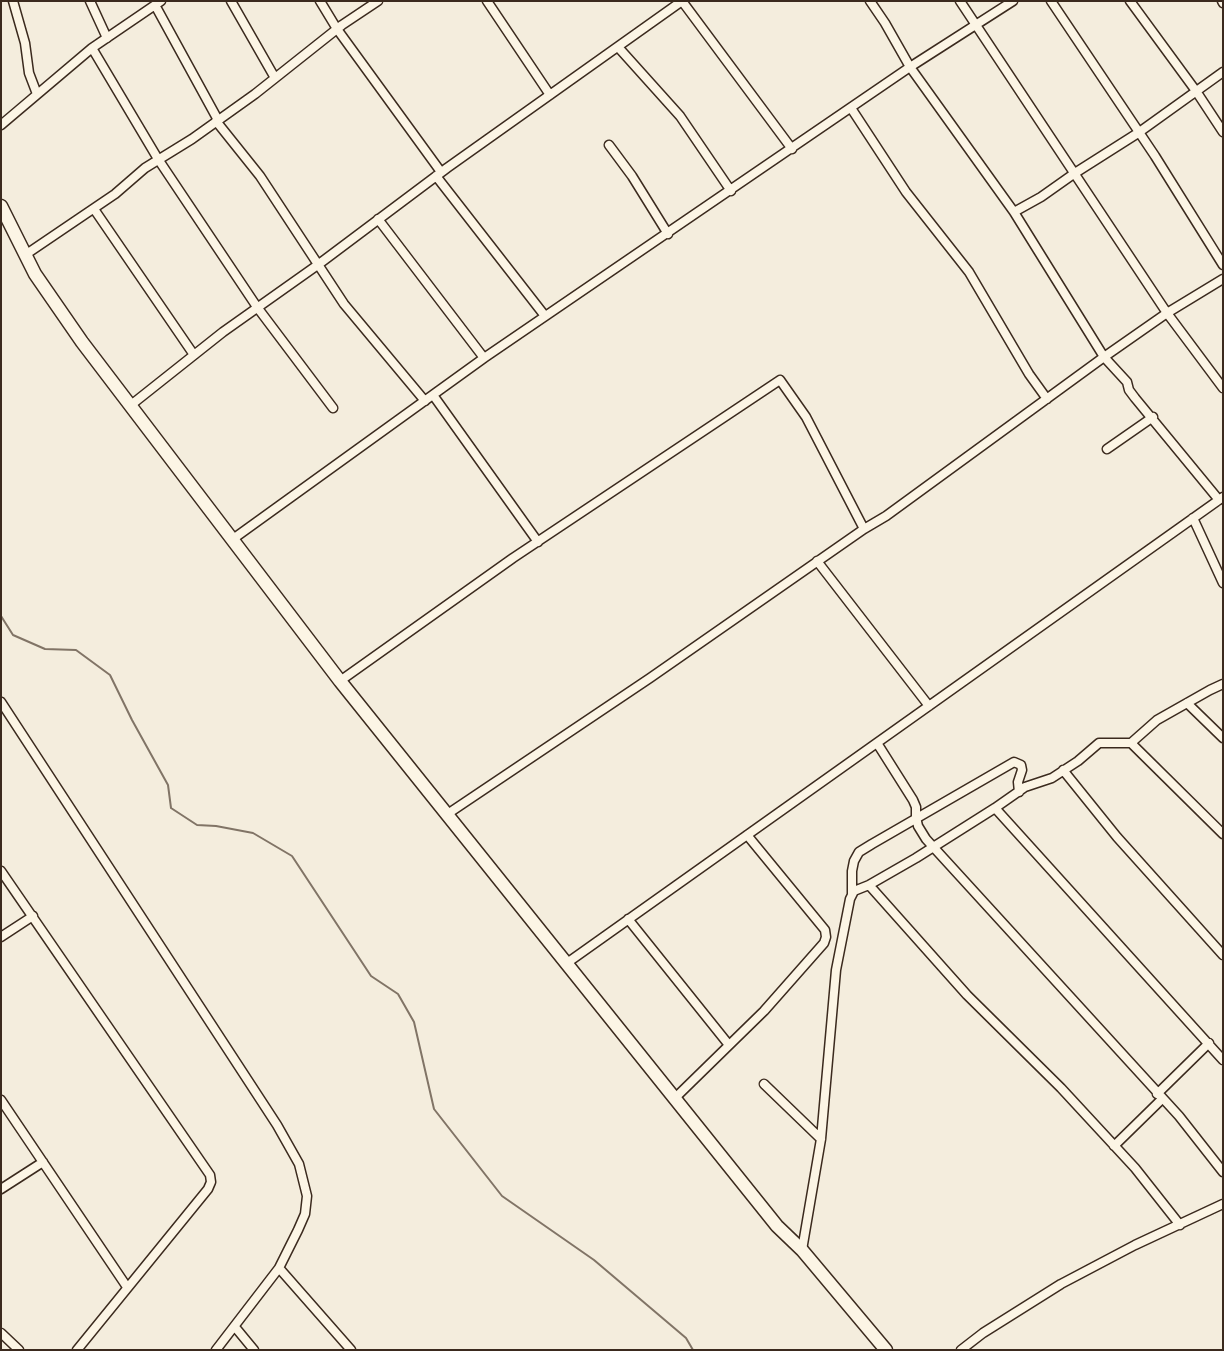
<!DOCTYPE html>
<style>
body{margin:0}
#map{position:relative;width:1224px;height:1351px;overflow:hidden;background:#f4eddd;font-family:Mynerve,sans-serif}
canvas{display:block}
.frame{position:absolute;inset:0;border:2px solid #3b2a1e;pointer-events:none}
</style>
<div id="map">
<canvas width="1224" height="1351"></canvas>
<div class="frame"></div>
</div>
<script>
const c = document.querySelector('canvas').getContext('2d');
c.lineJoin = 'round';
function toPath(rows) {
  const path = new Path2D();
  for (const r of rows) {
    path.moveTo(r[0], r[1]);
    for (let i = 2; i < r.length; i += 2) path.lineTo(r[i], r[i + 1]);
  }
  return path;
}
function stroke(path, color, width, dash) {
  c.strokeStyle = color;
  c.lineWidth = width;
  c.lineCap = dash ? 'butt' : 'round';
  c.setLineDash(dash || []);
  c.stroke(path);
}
stroke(toPath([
 [1,616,13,635,45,649,76,650,110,675,132,720,168,785,171,808,197,825,216,826,253,833,292,856,371,976,398,994,414,1022,434,1109,502,1196,594,1260,686,1338,693,1350]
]), '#817466', 2);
const street = toPath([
 [13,1,25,43,29,73,37,94],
 [90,1,107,38],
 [231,1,275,78],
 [320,1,337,29,441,172],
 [487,1,550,95],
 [960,1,1167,313,1223,388],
 [1013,1,910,67,1014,212,1104,357,1127,382,1129,390,1135,398,1219,500],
 [1051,1,1155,156,1223,265],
 [1130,1,1196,91,1223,132],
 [1222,1,1223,3],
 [155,5,218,120],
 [618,47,680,116,731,191],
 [92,48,158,159,257,307,333,408],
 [851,108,906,192,969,272,1029,374,1047,399],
 [216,121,260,176,344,304,425,401],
 [1,125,92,48,161,1],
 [609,145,632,176,668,234],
 [436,176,545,316],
 [94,209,194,355],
 [1014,212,1041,197,1075,173,1138,133,1223,72],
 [378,219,484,358],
 [25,255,115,194,145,168,192,139,255,94,342,25,378,1],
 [433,395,538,542],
 [131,405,223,332,319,264,447,168,682,1,792,149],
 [1107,449,1153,417],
 [1193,518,1223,583],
 [233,539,484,358,910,67,885,23,870,1],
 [817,561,929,706],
 [340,681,513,558,780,380,806,417,864,529],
 [1,702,277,1125,299,1164,307,1196,305,1214,298,1230,279,1268,216,1350],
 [1187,703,1223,738],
 [877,743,913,800,916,807,916,817,918,826,926,839,1179,1116,1223,1172],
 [1131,743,1223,834],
 [1063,770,1117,837,1223,955],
 [995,808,1223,1060],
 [446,815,650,678,864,529,886,516,1104,357,1167,313,1223,279],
 [1,871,210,1175,211,1182,208,1189,77,1350],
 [869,885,967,995,1061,1088,1135,1168,1180,1225],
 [852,894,852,871,854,861,859,852,872,844,1014,762,1021,765,1022,770,1018,782,1019,792],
 [628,919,729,1045],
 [1,937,33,916],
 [567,963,1223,497],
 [764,1084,821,1139],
 [1157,1094,1209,1043],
 [675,1098,764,1011,824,943,826,937,825,930,747,835],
 [1,1100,127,1287],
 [1114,1146,1162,1099],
 [1,1189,43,1162],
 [802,1250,821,1139,836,970,850,899,854,891,869,885,916,858,995,808,1025,787,1052,778,1078,761,1099,743,1131,743,1157,720,1210,690,1223,684],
 [279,1268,351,1350],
 [235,1327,254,1350],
 [1,1333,19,1350],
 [961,1350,983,1333,1061,1284,1135,1245,1223,1204]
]);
const secondary = toPath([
 [1,206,35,274,82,342,340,681,777,1226,802,1250,886,1350]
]);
stroke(street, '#3b2a1e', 11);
stroke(secondary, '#3b2a1e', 15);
stroke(street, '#fcf5e5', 8);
stroke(secondary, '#fcf5e5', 12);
</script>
